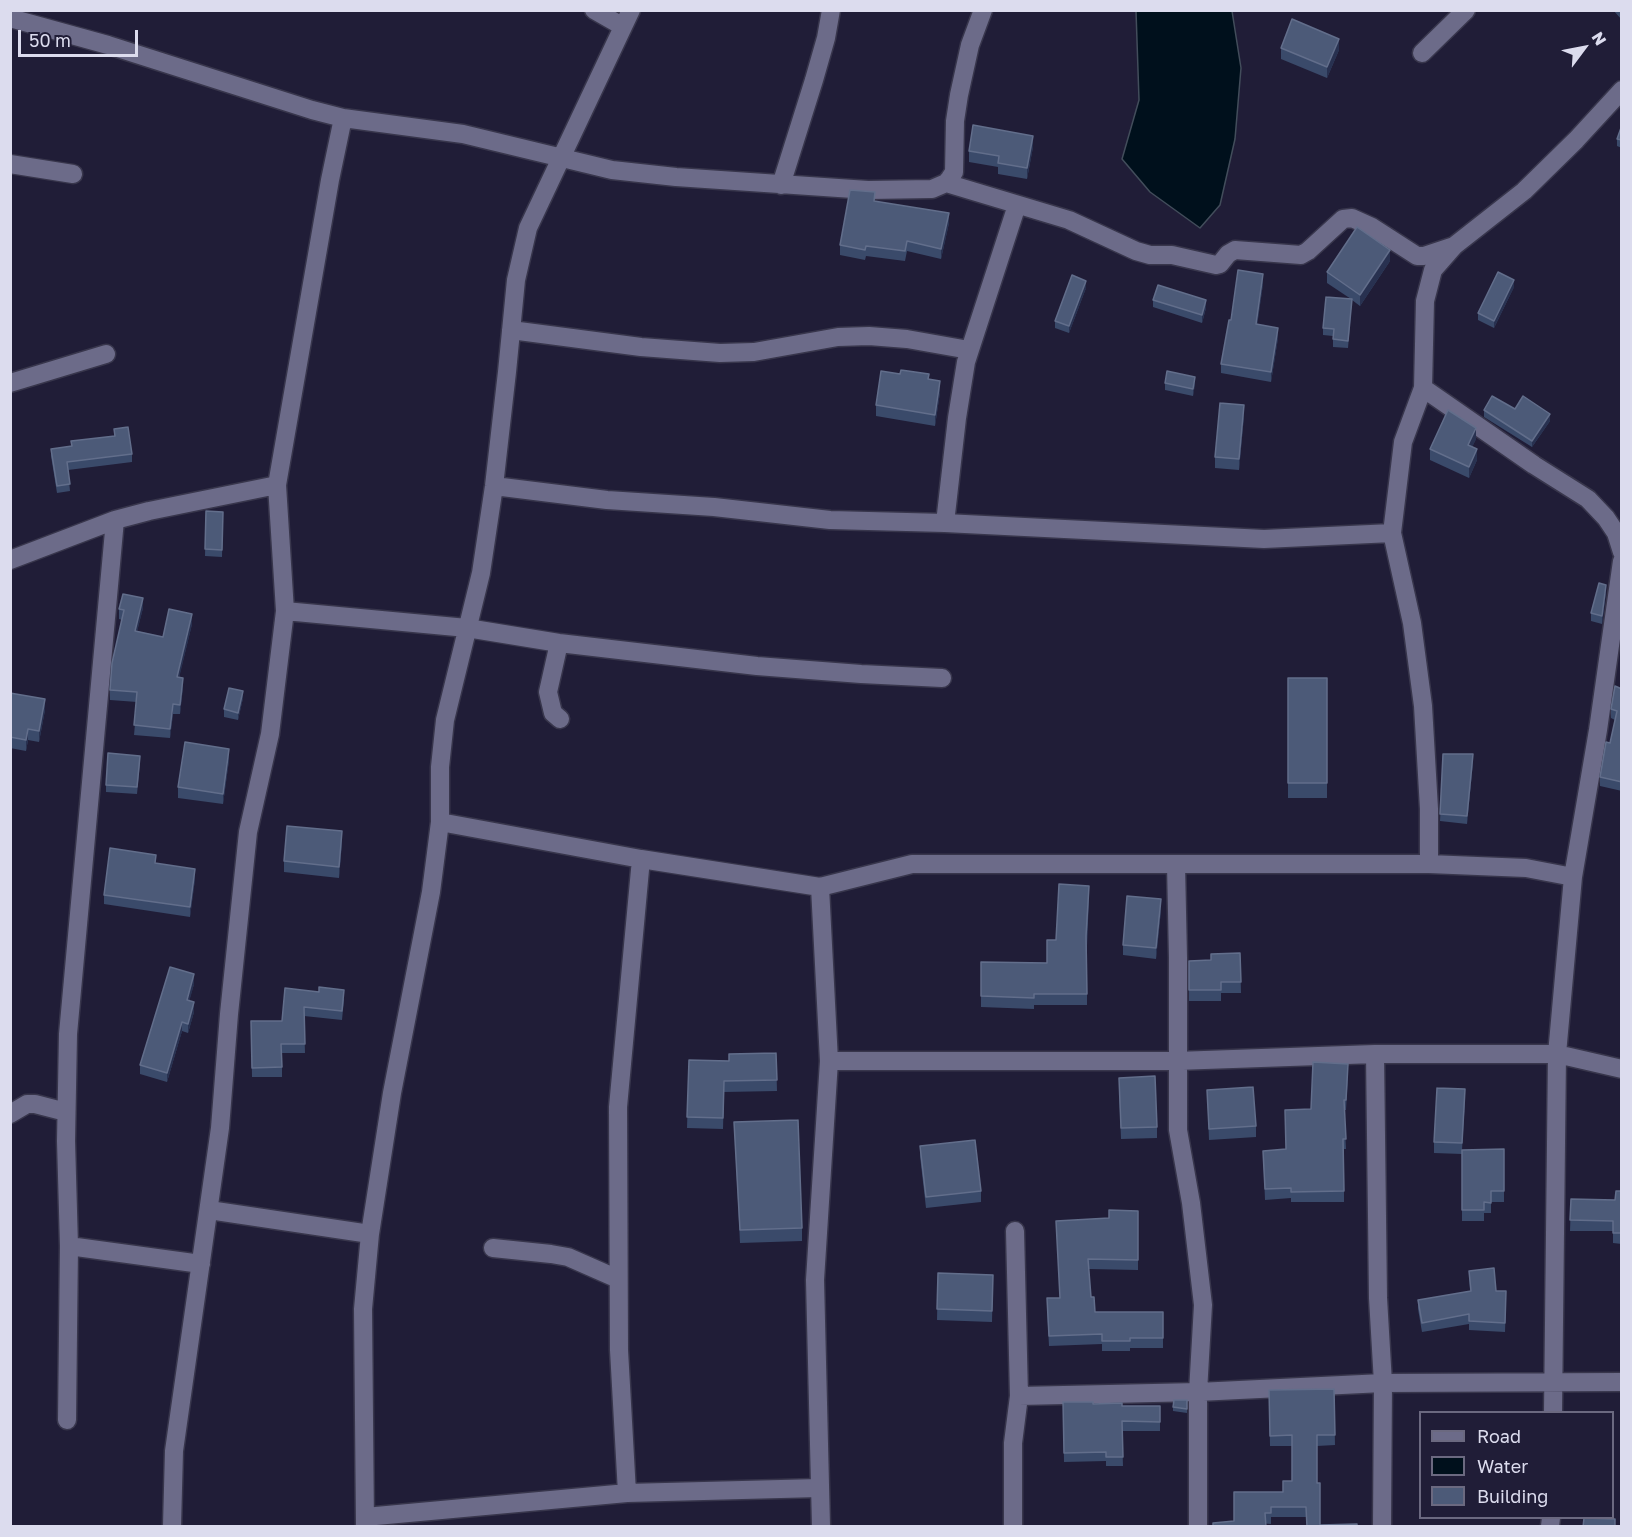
<!DOCTYPE html>
<style>
body{margin:0}
#map{position:relative;width:1632px;height:1537px;overflow:hidden;background:#201d37;font-family:"Golos Text",sans-serif}
canvas{display:block}
.frame{position:absolute;inset:0;border:12px solid #dcdcee;pointer-events:none}
.legend{position:absolute;left:1419px;top:1411px;width:195px;height:108px;box-sizing:border-box;background:#201d37;border:2px solid #6b6980;margin:0;padding:8px 10px;list-style:none;font-size:18px;color:#dcdcee}
.legend li{display:flex;align-items:center;gap:12px;height:30px}
.legend b{width:30px;border:2px solid #6b6980}
.north{position:absolute;left:1554px;top:18px;width:60px;height:60px;-webkit-text-stroke:4px #201d37;paint-order:stroke;rotate:58deg;font-size:16px;font-weight:700;line-height:24px;text-align:center;color:#dcdcee}
.north::after{content:'';display:block;margin:auto;width:21px;height:27px;background:#dcdcee;clip-path:polygon(50% 0,100% 100%,50% 72%,0 100%)}
.scale{position:absolute;left:18px;top:30px;width:120px;height:27px;box-sizing:border-box;border:3px solid #dcdcee;border-top:0;padding-left:8px;font-size:18px;line-height:21px;white-space:nowrap;color:#dcdcee;-webkit-text-stroke:4px #201d37;paint-order:stroke}
</style>
<div id="map">
<canvas width="1632" height="1537"></canvas>
<div class="frame"></div>
<ul class="legend">
<li><b style="height:8px;background:#6c6b89"></b>Road</li>
<li><b style="height:16px;background:#00101c"></b>Water</li>
<li><b style="height:16px;background:#4c5a78"></b>Building</li>
</ul>
<div class="north">N</div>
<div class="scale">50 m</div>
</div>
<script>
const c = document.querySelector('canvas').getContext('2d');
c.lineJoin = 'round';
function paint(path, color) {
  c.fillStyle = color;
  c.fill(path, 'evenodd');
}
function toPath(rows) {
  const path = new Path2D();
  for (const r of rows) {
    path.moveTo(r[0], r[1]);
    for (let i = 2; i < r.length; i += 2) path.lineTo(r[i], r[i + 1]);
  }
  return path;
}
function stroke(path, color, width, dash) {
  c.strokeStyle = color;
  c.lineWidth = width;
  c.lineCap = dash ? 'butt' : 'round';
  c.setLineDash(dash || []);
  c.stroke(path);
}
const water = toPath([
 [1136,11,1232,11,1241,68,1235,139,1220,205,1200,228,1150,192,1122,159,1139,100,1136,11]
]);
paint(water, '#00101c');
stroke(water, '#424d5b', 1.5);
const minor = toPath([
 [594,10,622,26],
 [10,18,108,45,312,110,343,118,463,134,612,170,676,177,868,190,932,189,946,183,950,178,954,172,955,121,959,95,970,45,983,10],
 [1422,53,1466,10],
 [10,164,73,174],
 [946,183,1069,220,1136,251,1150,255,1172,255,1216,265,1220,264,1228,254,1235,250,1301,255,1308,251,1343,219,1352,218,1372,227,1417,256,1424,256,1454,246],
 [781,185,814,80,826,38,831,10],
 [511,330,641,347,720,353,754,352,838,337,869,336,907,339,969,350],
 [10,383,106,354],
 [1423,388,1534,465,1588,499,1606,518,1616,533,1622,552],
 [494,486,607,500,714,507,830,520,945,523,1264,539,1392,533],
 [945,523,957,418,966,362,1017,205],
 [10,560,115,520,149,511,277,485],
 [285,611,467,628,559,643,757,666,861,674,942,678],
 [559,643,548,692,553,713,560,719],
 [440,822,641,859,820,887,912,864,1429,864,1526,868,1573,877],
 [1429,864,1429,809,1423,706,1412,623,1392,533,1403,442,1423,388,1425,301,1433,270,1454,246,1524,191,1576,140,1622,90],
 [1176,865,1178,958,1178,1130,1191,1203,1203,1305,1198,1392,1198,1526],
 [820,887,829,1061,815,1280,821,1526],
 [1375,1054,1378,1298,1383,1383,1382,1526],
 [829,1061,1176,1061,1375,1054,1557,1054,1622,1069],
 [10,1114,27,1104,35,1104,66,1112],
 [209,1210,370,1234],
 [69,1246,66,1141,68,1034,115,520],
 [493,1248,551,1254,568,1257,618,1279],
 [1019,1396,1198,1392,1383,1383,1622,1382],
 [1553,1412,1557,1054,1573,877,1598,730,1622,561],
 [67,1420,69,1246,201,1264],
 [627,1493,619,1350,618,1107,641,859],
 [365,1517,627,1493,819,1488],
 [172,1526,174,1451,220,1128,229,1014,248,832,270,734,285,611,277,485,330,180,343,118],
 [365,1526,363,1309,370,1234,392,1093,431,892,440,822,440,767,445,720,481,573,494,486,507,372,516,280,528,228,631,10],
 [1013,1526,1013,1443,1019,1396,1015,1231],
 [1550,1526,1551,1518]
]);
stroke(minor, '#38364c', 21);
stroke(minor, '#6c6b89', 18);
paint(toPath([
 [1613,10,1622,10,1622,20],
 [1281,48,1339,50,1327,78,1281,59],
 [1622,125,1622,148,1617,146,1617,139],
 [1033,147,1027,179,998,174,998,167,969,162,969,151],
 [875,201,949,223,941,259,907,251,905,261,866,256,865,260,840,255,840,245],
 [1390,261,1360,306,1352,300,1348,348,1333,347,1333,336,1323,335,1323,328,1351,299,1327,283,1327,272],
 [1263,284,1257,325,1278,338,1271,382,1221,373,1221,364,1231,320],
 [1514,287,1494,328,1478,320,1478,313],
 [1086,288,1069,333,1055,328,1055,321],
 [1153,300,1206,308,1202,323,1153,307],
 [929,379,940,392,935,426,876,416,876,405],
 [1165,383,1195,384,1193,396,1165,390],
 [1515,409,1550,421,1532,447,1484,417,1484,410],
 [1244,416,1239,470,1215,468,1215,457],
 [114,429,132,454,132,462,68,470,70,491,57,493,51,456,51,449,71,446,71,441,114,436],
 [1476,439,1472,447,1477,460,1469,478,1430,460,1430,449],
 [206,511,223,512,222,557,205,556],
 [1606,592,1602,624,1591,621,1591,613],
 [143,608,137,631,163,637,192,624,179,677,183,687,180,714,173,714,170,738,134,735,137,702,110,700,110,690,122,620,119,619,119,609],
 [1288,678,1327,678,1327,798,1288,798],
 [1622,689,1622,791,1600,786,1600,777,1610,743,1615,720,1611,718,1611,709],
 [10,693,45,710,39,742,28,740,26,751,10,748],
 [243,698,238,720,224,717,224,709],
 [1443,754,1473,762,1467,824,1440,821],
 [229,760,223,804,178,798,178,787],
 [140,763,137,794,106,792,106,785],
 [1622,815,1622,831,1620,831,1620,822],
 [342,842,339,878,284,872,284,861],
 [156,863,195,879,190,917,104,904,104,895],
 [1089,897,1087,946,1087,1005,1034,1005,1034,1009,981,1007,981,962,1047,963],
 [1161,910,1156,959,1123,955,1123,945],
 [1240,953,1241,993,1221,993,1221,1001,1189,1001,1189,961,1211,960],
 [194,984,189,1001,194,1012,188,1033,182,1031,167,1082,140,1074,140,1065],
 [285,988,344,999,342,1020,304,1016,305,1053,282,1053,282,1077,252,1077,251,1021,282,1021],
 [776,1053,777,1091,724,1092,723,1129,687,1128,689,1060,729,1061],
 [1348,1075,1346,1110,1344,1110,1346,1149,1344,1149,1344,1202,1291,1202,1291,1198,1265,1200,1263,1151,1286,1149,1311,1109],
 [1119,1089,1157,1127,1157,1138,1121,1139],
 [1207,1090,1256,1126,1256,1137,1209,1140],
 [1465,1100,1462,1150,1504,1149,1504,1202,1491,1202,1491,1213,1484,1213,1484,1221,1462,1221,1462,1154,1434,1153,1434,1142],
 [734,1122,802,1228,802,1241,740,1243],
 [920,1146,981,1191,981,1202,926,1208,920,1156],
 [1622,1191,1622,1244,1613,1243,1613,1231,1570,1231,1571,1199,1615,1200],
 [1138,1211,1138,1270,1089,1269,1091,1297,1095,1312,1163,1312,1163,1348,1130,1348,1130,1351,1102,1351,1102,1344,1049,1346,1047,1308,1060,1298,1056,1221,1109,1218],
 [1469,1271,1496,1291,1506,1300,1505,1332,1469,1330,1469,1324,1422,1332,1418,1309,1418,1300,1470,1291],
 [938,1273,993,1275,992,1322,937,1320],
 [1334,1389,1335,1445,1317,1446,1306,1527,1306,1517,1271,1517,1271,1524,1234,1521,1283,1492,1292,1481,1292,1446,1270,1446,1269,1390],
 [1187,1400,1187,1413,1173,1411,1173,1407],
 [1063,1402,1122,1406,1160,1406,1160,1431,1122,1431,1123,1466,1106,1466,1106,1461,1064,1462]
]), '#3a4a6a');
paint(toPath([
 [1339,39,1339,50,1327,78,1327,67],
 [1033,136,1033,147,1027,179,1027,168],
 [949,213,949,223,941,259,941,249],
 [1390,250,1390,261,1360,306,1360,295],
 [1263,274,1263,284,1256,334,1256,324],
 [1514,280,1514,287,1494,328,1494,321],
 [1086,281,1086,288,1069,333,1069,326],
 [1206,300,1206,308,1202,323,1202,315],
 [1278,328,1278,338,1271,382,1271,372],
 [1195,377,1195,384,1193,396,1193,389],
 [940,381,940,392,935,426,935,415],
 [1244,405,1244,416,1239,470,1239,459],
 [1550,414,1550,421,1532,447,1532,441],
 [1476,428,1476,439,1468,456,1468,445],
 [1477,449,1477,460,1469,478,1469,467],
 [1606,585,1606,592,1602,624,1602,616],
 [143,598,143,608,135,640,135,631],
 [192,614,192,624,177,687,177,677],
 [183,678,183,687,180,714,180,705],
 [243,691,243,698,238,720,238,713],
 [45,699,45,710,39,742,39,731],
 [173,704,173,714,170,738,170,729],
 [28,729,28,740,26,751,26,740],
 [229,749,229,760,223,804,223,794],
 [1473,754,1473,762,1467,824,1467,816],
 [342,831,342,842,339,878,339,867],
 [195,869,195,879,190,917,190,907],
 [1161,899,1161,910,1156,959,1156,948],
 [194,974,194,984,187,1010,187,1000],
 [194,1002,194,1012,188,1033,188,1024],
 [182,1022,182,1031,167,1082,167,1073]
]), '#283150');
const building = toPath([
 [1292,19,1339,39,1327,67,1281,48,1292,19],
 [973,125,1033,136,1027,168,998,163,999,156,969,151,973,125],
 [1622,125,1622,140,1617,139,1622,125],
 [850,190,875,192,874,201,949,213,941,249,907,241,905,251,866,246,865,250,840,245,850,190],
 [1357,227,1390,250,1360,295,1327,272,1357,227],
 [1238,270,1263,274,1256,324,1278,328,1271,372,1221,364,1229,320,1231,320,1238,270],
 [1498,272,1514,280,1494,321,1478,313,1498,272],
 [1072,275,1086,281,1069,326,1055,321,1072,275],
 [1158,285,1206,300,1202,315,1153,300,1158,285],
 [1326,297,1352,299,1348,341,1333,339,1334,329,1323,328,1326,297],
 [901,370,929,374,928,379,940,381,935,415,876,405,881,371,900,374,901,370],
 [1167,371,1195,377,1193,389,1165,383,1167,371],
 [1492,396,1515,409,1523,396,1550,414,1532,441,1484,410,1492,396],
 [1220,403,1244,405,1239,459,1215,457,1220,403],
 [1448,410,1476,428,1468,445,1477,449,1469,467,1430,449,1448,410],
 [128,427,132,454,67,462,70,484,57,486,51,449,72,446,71,441,115,436,114,429,128,427],
 [206,511,223,512,222,550,205,549,206,511],
 [1599,583,1606,585,1602,616,1591,613,1599,583],
 [123,594,143,598,135,631,163,637,169,609,192,614,177,677,183,678,180,705,173,704,170,729,134,725,137,692,110,690,112,663,124,610,119,609,123,594],
 [1288,678,1327,678,1327,783,1288,783,1288,678],
 [1615,686,1622,689,1622,782,1600,777,1606,742,1610,743,1617,711,1611,709,1615,686],
 [229,688,243,691,238,713,224,709,229,688],
 [10,693,45,699,39,731,28,729,26,740,10,737,10,693],
 [185,742,229,749,223,794,178,787,185,742],
 [108,753,140,756,137,787,106,785,108,753],
 [1443,754,1473,754,1467,816,1440,814,1443,754],
 [287,826,342,831,339,867,284,861,287,826],
 [110,848,156,855,155,863,195,869,190,907,104,895,110,848],
 [1059,884,1089,886,1086,936,1087,994,1034,994,1034,998,981,996,981,962,1047,963,1047,940,1056,940,1059,884],
 [1127,896,1161,899,1156,948,1123,945,1127,896],
 [1240,953,1241,982,1221,982,1221,990,1189,990,1189,961,1211,960,1211,954,1240,953],
 [170,967,194,974,187,1000,194,1002,188,1024,182,1022,167,1073,140,1065,170,967],
 [319,987,344,990,342,1011,304,1007,305,1044,281,1044,282,1067,252,1068,251,1021,282,1021,285,988,319,992,319,987],
 [776,1053,777,1080,724,1081,723,1118,687,1117,689,1060,729,1061,729,1054,776,1053],
 [1313,1062,1348,1064,1346,1100,1344,1100,1346,1139,1343,1139,1344,1191,1291,1192,1291,1188,1265,1189,1263,1151,1286,1149,1285,1110,1311,1109,1313,1062],
 [1155,1076,1157,1127,1121,1128,1119,1078,1155,1076],
 [1253,1087,1256,1126,1209,1129,1207,1090,1253,1087],
 [1437,1088,1465,1089,1462,1143,1434,1142,1437,1088],
 [798,1120,802,1228,740,1230,734,1122,798,1120],
 [975,1140,981,1191,926,1197,920,1146,975,1140],
 [1504,1149,1504,1191,1491,1191,1491,1203,1484,1202,1484,1210,1462,1210,1462,1150,1504,1149],
 [1616,1191,1622,1191,1622,1233,1613,1233,1613,1221,1570,1220,1571,1199,1615,1200,1616,1191],
 [1109,1210,1138,1211,1138,1260,1088,1259,1091,1297,1094,1297,1095,1312,1163,1312,1163,1338,1130,1338,1130,1341,1102,1341,1102,1334,1049,1336,1047,1298,1060,1298,1056,1221,1109,1218,1109,1210],
 [1494,1268,1496,1291,1506,1291,1505,1323,1469,1321,1469,1314,1422,1323,1418,1300,1471,1291,1469,1271,1494,1268],
 [938,1273,993,1275,992,1311,937,1309,938,1273],
 [1334,1389,1335,1435,1317,1435,1317,1483,1320,1483,1320,1525,1357,1524,1357,1527,1307,1527,1306,1507,1271,1507,1271,1513,1265,1513,1266,1527,1213,1527,1213,1523,1234,1521,1234,1492,1283,1492,1283,1481,1292,1481,1292,1435,1270,1436,1269,1390,1334,1389],
 [1174,1400,1187,1400,1187,1409,1173,1407,1174,1400],
 [1063,1402,1093,1402,1093,1404,1122,1403,1122,1406,1160,1406,1160,1422,1122,1421,1123,1457,1106,1457,1106,1452,1064,1453,1063,1402],
 [1584,1518,1615,1519,1615,1527,1583,1527,1584,1518]
]);
paint(building, '#4c5a78');
stroke(building, '#626e8b', 1.5);
</script>
